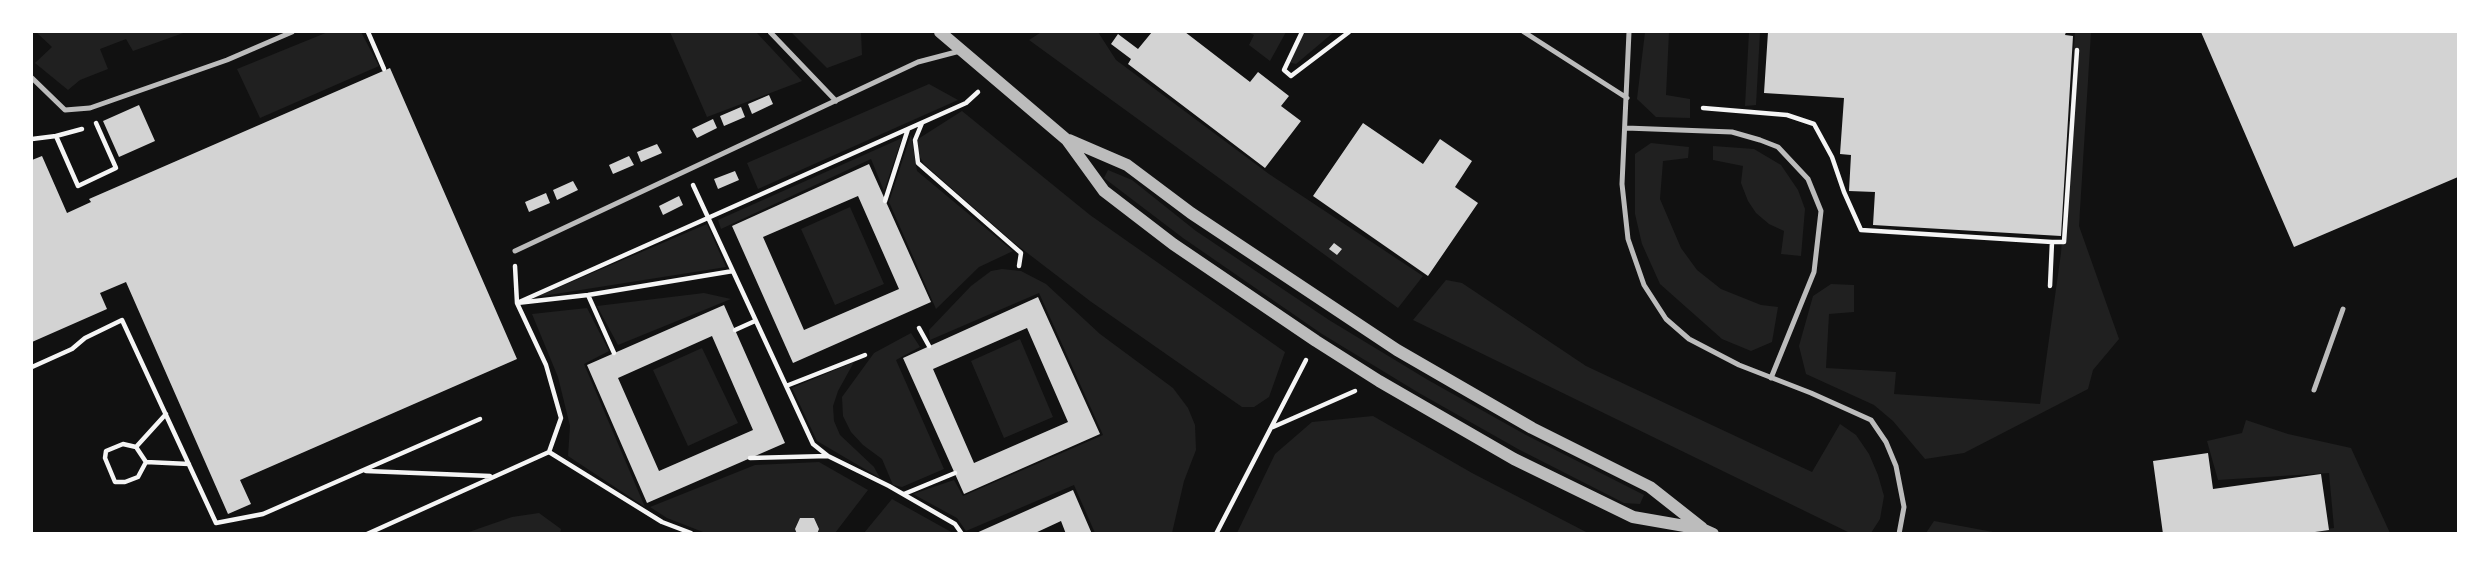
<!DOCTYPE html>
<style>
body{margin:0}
#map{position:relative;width:2490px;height:565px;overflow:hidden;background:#111;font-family:"Exo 2",sans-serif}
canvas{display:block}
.frame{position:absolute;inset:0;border:33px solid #fff;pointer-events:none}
</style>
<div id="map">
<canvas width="2490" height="565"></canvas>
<div class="frame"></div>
</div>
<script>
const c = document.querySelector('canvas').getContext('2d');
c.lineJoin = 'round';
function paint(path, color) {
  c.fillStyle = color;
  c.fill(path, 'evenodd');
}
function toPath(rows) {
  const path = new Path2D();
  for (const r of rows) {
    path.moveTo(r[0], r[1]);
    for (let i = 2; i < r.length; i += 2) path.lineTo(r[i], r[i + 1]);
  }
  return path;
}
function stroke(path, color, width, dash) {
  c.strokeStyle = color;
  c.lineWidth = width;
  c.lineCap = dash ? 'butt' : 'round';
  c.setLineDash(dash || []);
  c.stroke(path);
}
paint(toPath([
 [36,32,186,32,133,51,126,39,100,49,108,69,80,80,68,90,35,63,52,47],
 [328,32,361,32,379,66,260,118,237,69],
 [670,32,756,32,802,81,707,117],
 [791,32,861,32,862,55,827,68],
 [1039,32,1098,32,1116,60,1269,174,1423,276,1398,308,1029,40,1040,33],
 [1248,32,1286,32,1270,61,1249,45,1254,35],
 [1305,32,1334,32,1296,64,1287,62],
 [1645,32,1669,32,1666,95,1690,99,1690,118,1656,117,1637,99],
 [1749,32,1760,32,1756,105,1745,106],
 [2075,32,2091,32,2079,226,2119,339,2093,370,2088,389,1964,453,1925,459,1893,421,1874,405,1806,374,1799,346,1813,296,1831,284,1854,285,1854,312,1829,314,1826,368,1896,372,1894,394,2040,404,2061,253],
 [929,84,958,100,758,189,747,163],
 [962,111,1090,215,1285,352,1269,397,1254,407,1242,407,1090,301,1013,242,924,164,917,152,918,139],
 [911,134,917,171,1013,251,979,267,936,309,889,202],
 [902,138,884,191,871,159,721,229,718,220],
 [1651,143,1689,147,1688,158,1663,161,1660,199,1681,248,1697,270,1721,289,1761,305,1778,307,1772,342,1751,351,1722,339,1660,284,1642,244,1635,214,1635,154],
 [1713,146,1754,149,1781,165,1798,190,1805,209,1801,256,1781,254,1784,231,1769,224,1756,213,1748,201,1741,183,1743,166,1713,160],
 [1108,170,1132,180,1196,231,1329,320,1428,380,1526,435,1644,495,1640,504,1624,503,1518,449,1419,393,1322,334,1183,238,1104,178],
 [850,207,884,284,835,305,801,229],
 [707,224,726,267,536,297],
 [1002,269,1021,271,1046,284,1100,334,1173,388,1188,408,1195,425,1196,450,1184,481,1172,533,1095,533,1074,485,966,531,957,518,913,494,954,480,963,496,1103,435,1039,293,930,340,929,330,971,286,991,271],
 [1446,280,1462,283,1586,366,1812,472,1840,424,1856,435,1869,454,1878,475,1884,496,1880,519,1871,533,1850,533,1413,320],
 [704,293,731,299,618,345,597,306],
 [587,308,609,351,584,364,645,507,568,456,570,426,558,377,532,314],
 [911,333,920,347,896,360,944,469,902,487,893,485,882,459,863,445,851,432,843,416,842,397,874,353],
 [1020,339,1053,417,1004,438,971,361],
 [702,348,738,423,688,446,653,370],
 [854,362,838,391,833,406,834,421,840,435,874,467,880,478,817,441,792,388],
 [1373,416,1472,473,1588,533,1237,533,1275,454,1312,422],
 [2246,420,2288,434,2351,448,2390,533,2301,533,2334,528,2329,473,2218,480,2207,441,2242,433],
 [819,462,868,490,835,533,703,532,667,518,650,507,755,465],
 [892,499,953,533,864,533],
 [539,513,561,529,560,533,466,533,512,517],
 [1934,521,1993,532,2004,533,1926,533]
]), '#202020');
paint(toPath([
 [1152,32,1185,32,1250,82,1258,72,1289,96,1281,106,1301,121,1265,168,1128,64,1131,59,1111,44,1118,34,1138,49],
 [1768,32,2066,32,2065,35,2073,36,2061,236,1873,225,1875,192,1849,191,1851,155,1840,154,1844,98,1764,93],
 [2201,32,2458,32,2458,177,2294,247],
 [390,68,517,359,240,480,251,504,228,514,126,282,100,293,107,309,32,342,32,160,42,156,67,213,91,202,89,199],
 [769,95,773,104,752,114,748,104],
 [139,105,155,141,119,157,103,121],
 [741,107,745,117,724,126,720,116],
 [713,119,717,128,697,138,692,129],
 [1363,123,1423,164,1440,139,1472,161,1455,187,1478,203,1428,276,1313,196],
 [657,144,662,153,641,162,637,152],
 [629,156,634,165,613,174,609,165],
 [869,164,931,302,793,363,732,226],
 [858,196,899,289,804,330,763,237],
 [735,171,739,180,718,189,714,179],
 [573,181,578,190,557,200,553,190],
 [546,193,550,203,529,212,525,202],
 [679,196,683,205,663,215,659,206],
 [1334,243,1342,249,1337,255,1329,249],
 [1038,297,1100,434,964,494,903,358],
 [1027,328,1068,422,974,463,933,369],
 [724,305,785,443,647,503,587,365],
 [712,336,753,430,659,471,618,378],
 [2208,453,2213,489,2321,474,2329,530,2301,534,2163,534,2153,461],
 [1073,490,1092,534,1066,534,1061,521,1033,534,974,534],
 [800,518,814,518,819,529,817,534,797,534,795,529]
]), '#d3d3d3');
stroke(toPath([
 [368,32,384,69],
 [1302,32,1284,70,1291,76,1349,32],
 [1703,108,1787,115,1814,124,1832,157,1844,192,1861,230,2052,242],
 [922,123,915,140,918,163,1021,253,1019,266],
 [56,136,82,129],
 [32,139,56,136,78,186,116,168,96,123],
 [693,185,813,444,828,456,889,486,955,524,962,534],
 [885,201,908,129],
 [733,271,588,295,517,303,966,103,978,92],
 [2050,286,2052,242,2064,242,2077,50],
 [588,295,614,353],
 [919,328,929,346],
 [735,330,755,321],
 [32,367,72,349,85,338,122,320,216,523,263,514,480,419],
 [786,386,865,355],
 [166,414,136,447,123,444,106,451,105,458,115,482,125,482,138,477,146,462,189,464],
 [1273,427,1355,391],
 [136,447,146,462],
 [549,452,662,522,691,533],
 [750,458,828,456],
 [366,471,490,476],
 [904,494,955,473],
 [367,534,549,452,561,418,546,365,517,303,515,266],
 [1216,534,1306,360]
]), '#f5f5f5', 4.5);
stroke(toPath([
 [770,32,836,101],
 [1524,32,1627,98],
 [1629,32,1622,184,1628,239,1644,285,1666,319,1689,339,1739,365,1811,393,1871,420,1886,442,1896,466,1904,507,1899,534],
 [32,78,65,110,90,108,227,60,292,32],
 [1626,128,1732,132,1760,140,1778,147,1808,179,1821,211,1814,272,1771,378],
 [515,251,918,62,960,51],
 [2314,390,2343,309]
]), '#bcbcbc', 5);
stroke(toPath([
 [940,32,1067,140,1104,191,1173,244,1316,341,1379,381,1514,459,1633,517,1702,529,1713,534],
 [1069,140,1127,165,1191,213,1397,350,1532,428,1650,487,1702,528]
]), '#bcbcbc', 12);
</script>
